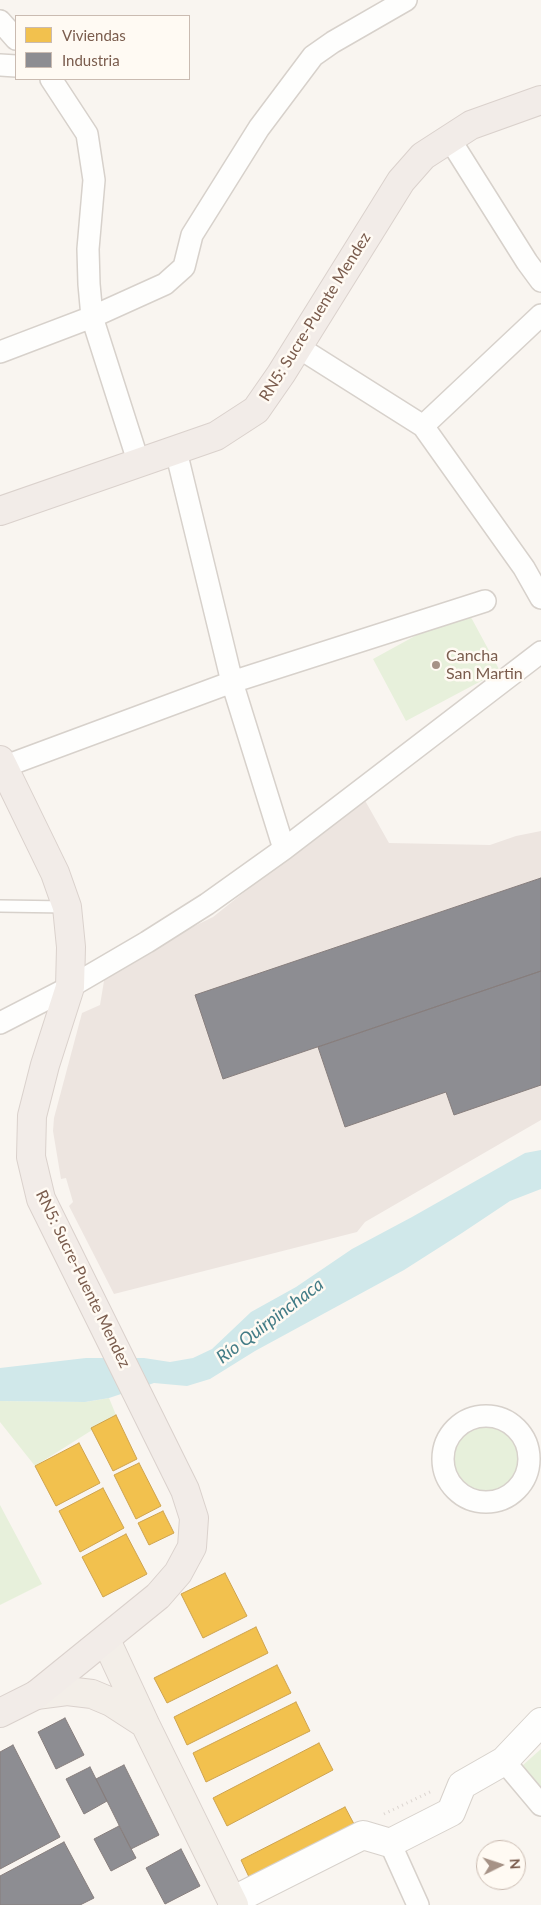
<!DOCTYPE html>
<meta charset="utf-8">
<style>
body{margin:0}
#map{position:relative;width:541px;height:1905px;overflow:hidden;background:#f9f5f0;font-family:Lato,sans-serif}
canvas{display:block}
.legend{position:absolute;left:15px;top:15px;width:175px;height:65px;box-sizing:border-box;background:#fffaf3;border:1px solid #cabbb1;margin:0;padding:6px 9px;list-style:none;font-size:15px;color:#7a5c4d}
.legend li{display:flex;align-items:center;gap:10px;height:25px}
.legend b{width:25px;border:1px solid #cabbb1}
.north{position:absolute;left:476px;top:1840px;width:50px;height:50px;box-sizing:border-box;background:#fffaf3;border:1px solid #cabbb1;border-radius:50%;rotate:86deg;font-size:14px;font-weight:700;line-height:20px;text-align:center;color:#7a5c4d}
.north::after{content:'';display:block;margin:auto;width:18px;height:22px;background:#a69286;clip-path:polygon(50% 0,100% 100%,50% 72%,0 100%)}
</style>
<div id="map">
<canvas width="541" height="1905"></canvas>
<ul class="legend">
<li><b style="height:14px;background:#f2c14e"></b>Viviendas</li>
<li><b style="height:14px;background:#8d8d92"></b>Industria</li>
</ul>
<div class="north">N</div>
</div>
<script>
const c = document.querySelector('canvas').getContext('2d');
c.lineJoin = 'round';
function paint(path, color) {
  c.fillStyle = color;
  c.fill(path, 'evenodd');
}
function toPath(rows) {
  const path = new Path2D();
  for (const r of rows) {
    if (r.length === 3) {
      path.moveTo(r[0] + r[2], r[1]);
      path.arc(r[0], r[1], r[2], 0, 2 * Math.PI);
      continue;
    }
    path.moveTo(r[0], r[1]);
    for (let i = 2; i < r.length; i += 2) path.lineTo(r[i], r[i + 1]);
  }
  return path;
}
function stroke(path, color, width, dash) {
  c.strokeStyle = color;
  c.lineWidth = width;
  c.lineCap = dash ? 'butt' : 'round';
  c.setLineDash(dash || []);
  c.stroke(path);
}
function label(font, color, halo, rows, align = 'center') {
  c.font = font + ' Lato,sans-serif';
  c.lineWidth = 5;
  c.setLineDash([]);
  c.textBaseline = 'middle';
  c.strokeStyle = halo;
  c.fillStyle = color;
  for (const [text, x, y, turn = 0] of rows) {
    c.save();
    c.translate(x, y);
    c.rotate((+turn || 0) * Math.PI / 180);
    c.textAlign = isNaN(turn) ? turn : align;
    if (halo) c.strokeText(text, 0, 0);
    c.fillText(text, 0, 0);
    c.restore();
  }
}
paint(toPath([
 [363,797,389,843,490,845,516,836,541,831,541,1120,365,1222,357,1232,114,1294,69,1206,73,1202,66,1178,61,1179,53,1131,54,1118,82,1013,100,1005,106,969,213,917]
]), '#ede5e0');
paint(toPath([
 [466,608,500,671,406,721,373,659],
 [109,1398,116,1415,35,1466,0,1422,0,1401,85,1402],
 [485,1459,35],
 [0,1505,42,1584,0,1605],
 [541,1749,541,1790,536,1786,523,1765]
]), '#e7f0db');
paint(toPath([
 [541,1150,541,1189,510,1201,462,1233,404,1270,255,1351,210,1379,187,1386,154,1383,109,1398,85,1402,0,1401,0,1368,86,1358,144,1358,170,1362,193,1358,212,1349,251,1312,296,1287,352,1249,412,1217,525,1153]
]), '#d0e8ea');
const homes = toPath([
 [116,1415,137,1459,113,1471,91,1428,116,1415],
 [79,1443,100,1483,56,1506,35,1466,79,1443],
 [139,1463,161,1506,136,1519,114,1475,139,1463],
 [103,1488,124,1528,80,1552,59,1511,103,1488],
 [163,1511,174,1533,149,1545,138,1523,163,1511],
 [126,1534,147,1574,103,1597,82,1557,126,1534],
 [225,1573,247,1616,203,1638,181,1594,225,1573],
 [256,1627,268,1653,167,1703,154,1678,256,1627],
 [277,1665,291,1693,187,1745,174,1717,277,1665],
 [296,1702,310,1731,206,1782,193,1753,296,1702],
 [319,1743,333,1770,227,1826,213,1798,319,1743],
 [345,1807,354,1824,249,1877,241,1860,345,1807]
]);
paint(homes, '#f2c14e');
stroke(homes, '#cea34e', 1);
const industry = toPath([
 [541,878,541,971,223,1079,195,995,541,878],
 [541,971,541,1085,454,1115,446,1092,345,1127,318,1047,541,971],
 [65,1718,84,1755,56,1769,38,1732,65,1718],
 [13,1745,60,1837,0,1869,0,1752,13,1745],
 [124,1765,159,1835,131,1849,96,1779,124,1765],
 [90,1767,107,1801,84,1814,66,1779,90,1767],
 [119,1826,136,1858,111,1871,94,1839,119,1826],
 [64,1842,94,1898,80,1905,0,1905,0,1876,64,1842],
 [181,1849,200,1886,165,1904,146,1868,181,1849]
]);
paint(industry, '#8d8d92');
stroke(industry, '#877e7d', 1);
const service = toPath([
 [0,906,67,907]
]);
const minor = toPath([
 [0,21,16,39],
 [0,65,16,66],
 [51,79,87,134,94,180,88,249,89,284,92,317,139,464],
 [449,138,527,262,541,281],
 [298,347,423,426,524,568,541,598],
 [0,352,92,317,165,284,184,267,192,235,259,128,313,56,333,42,406,0],
 [423,426,541,315],
 [176,451,232,682,284,849],
 [3,767,232,682,485,601],
 [0,1023,70,987,147,942,207,904,284,849,541,652],
 [486,1459,43],
 [504,1761,541,1805],
 [390,1843,418,1905]
]);
const tertiary = toPath([
 [232,1901,363,1835,390,1843,451,1812,462,1785,504,1761,541,1722]
]);
const primary = toPath([
 [106,1640,145,1724,234,1905],
 [36,1695,67,1691,92,1694,111,1702,145,1724]
]);
const trunk = toPath([
 [0,511,216,436,256,410,281,374,401,181,423,156,471,125,541,100],
 [0,760,55,873,67,907,71,947,70,987,45,1065,32,1116,31,1157,41,1199,185,1490,194,1518,192,1547,178,1573,158,1596,36,1695,0,1713]
]);
stroke(service, '#d7d1cb', 14);
stroke(minor, '#d7d1cb', 24);
stroke(tertiary, '#d7d1cb', 30);
stroke(primary, '#dad1cc', 30);
stroke(trunk, '#dad1cc', 30);
stroke(toPath([
 [384,1814,432,1791]
]), '#dcd5d0', 3, [1, 4]);
stroke(service, '#fefefd', 11);
stroke(minor, '#fefefd', 21);
stroke(tertiary, '#fefefd', 28);
stroke(primary, '#f3eee8', 28);
stroke(trunk, '#f2ece8', 28);
for (const [x, y, r, color] of [
 [436,665,5,"#a69286"]
]) {
  const dot = new Path2D();
  dot.arc(x, y, r, 0, 2 * Math.PI);
  c.fillStyle = color;
  c.fill(dot);
  stroke(dot, '#fffaf3', 2);
}
label('16px', '#7a5c4d', '#fffaf3', [
 ["RN5: Sucre-Puente Mendez",315,317,-58],
 ["RN5: Sucre-Puente Mendez",83,1279,64]
]);
label('16px', '#7a5c4d', '#fffaf3', [
 ["Cancha",446,656],
 ["San Martin",446,674]
], 'left');
label('italic 18px', '#437c86', '#fffaf3', [
 ["Río Quirpinchaca",270,1321,-37]
]);
</script>
